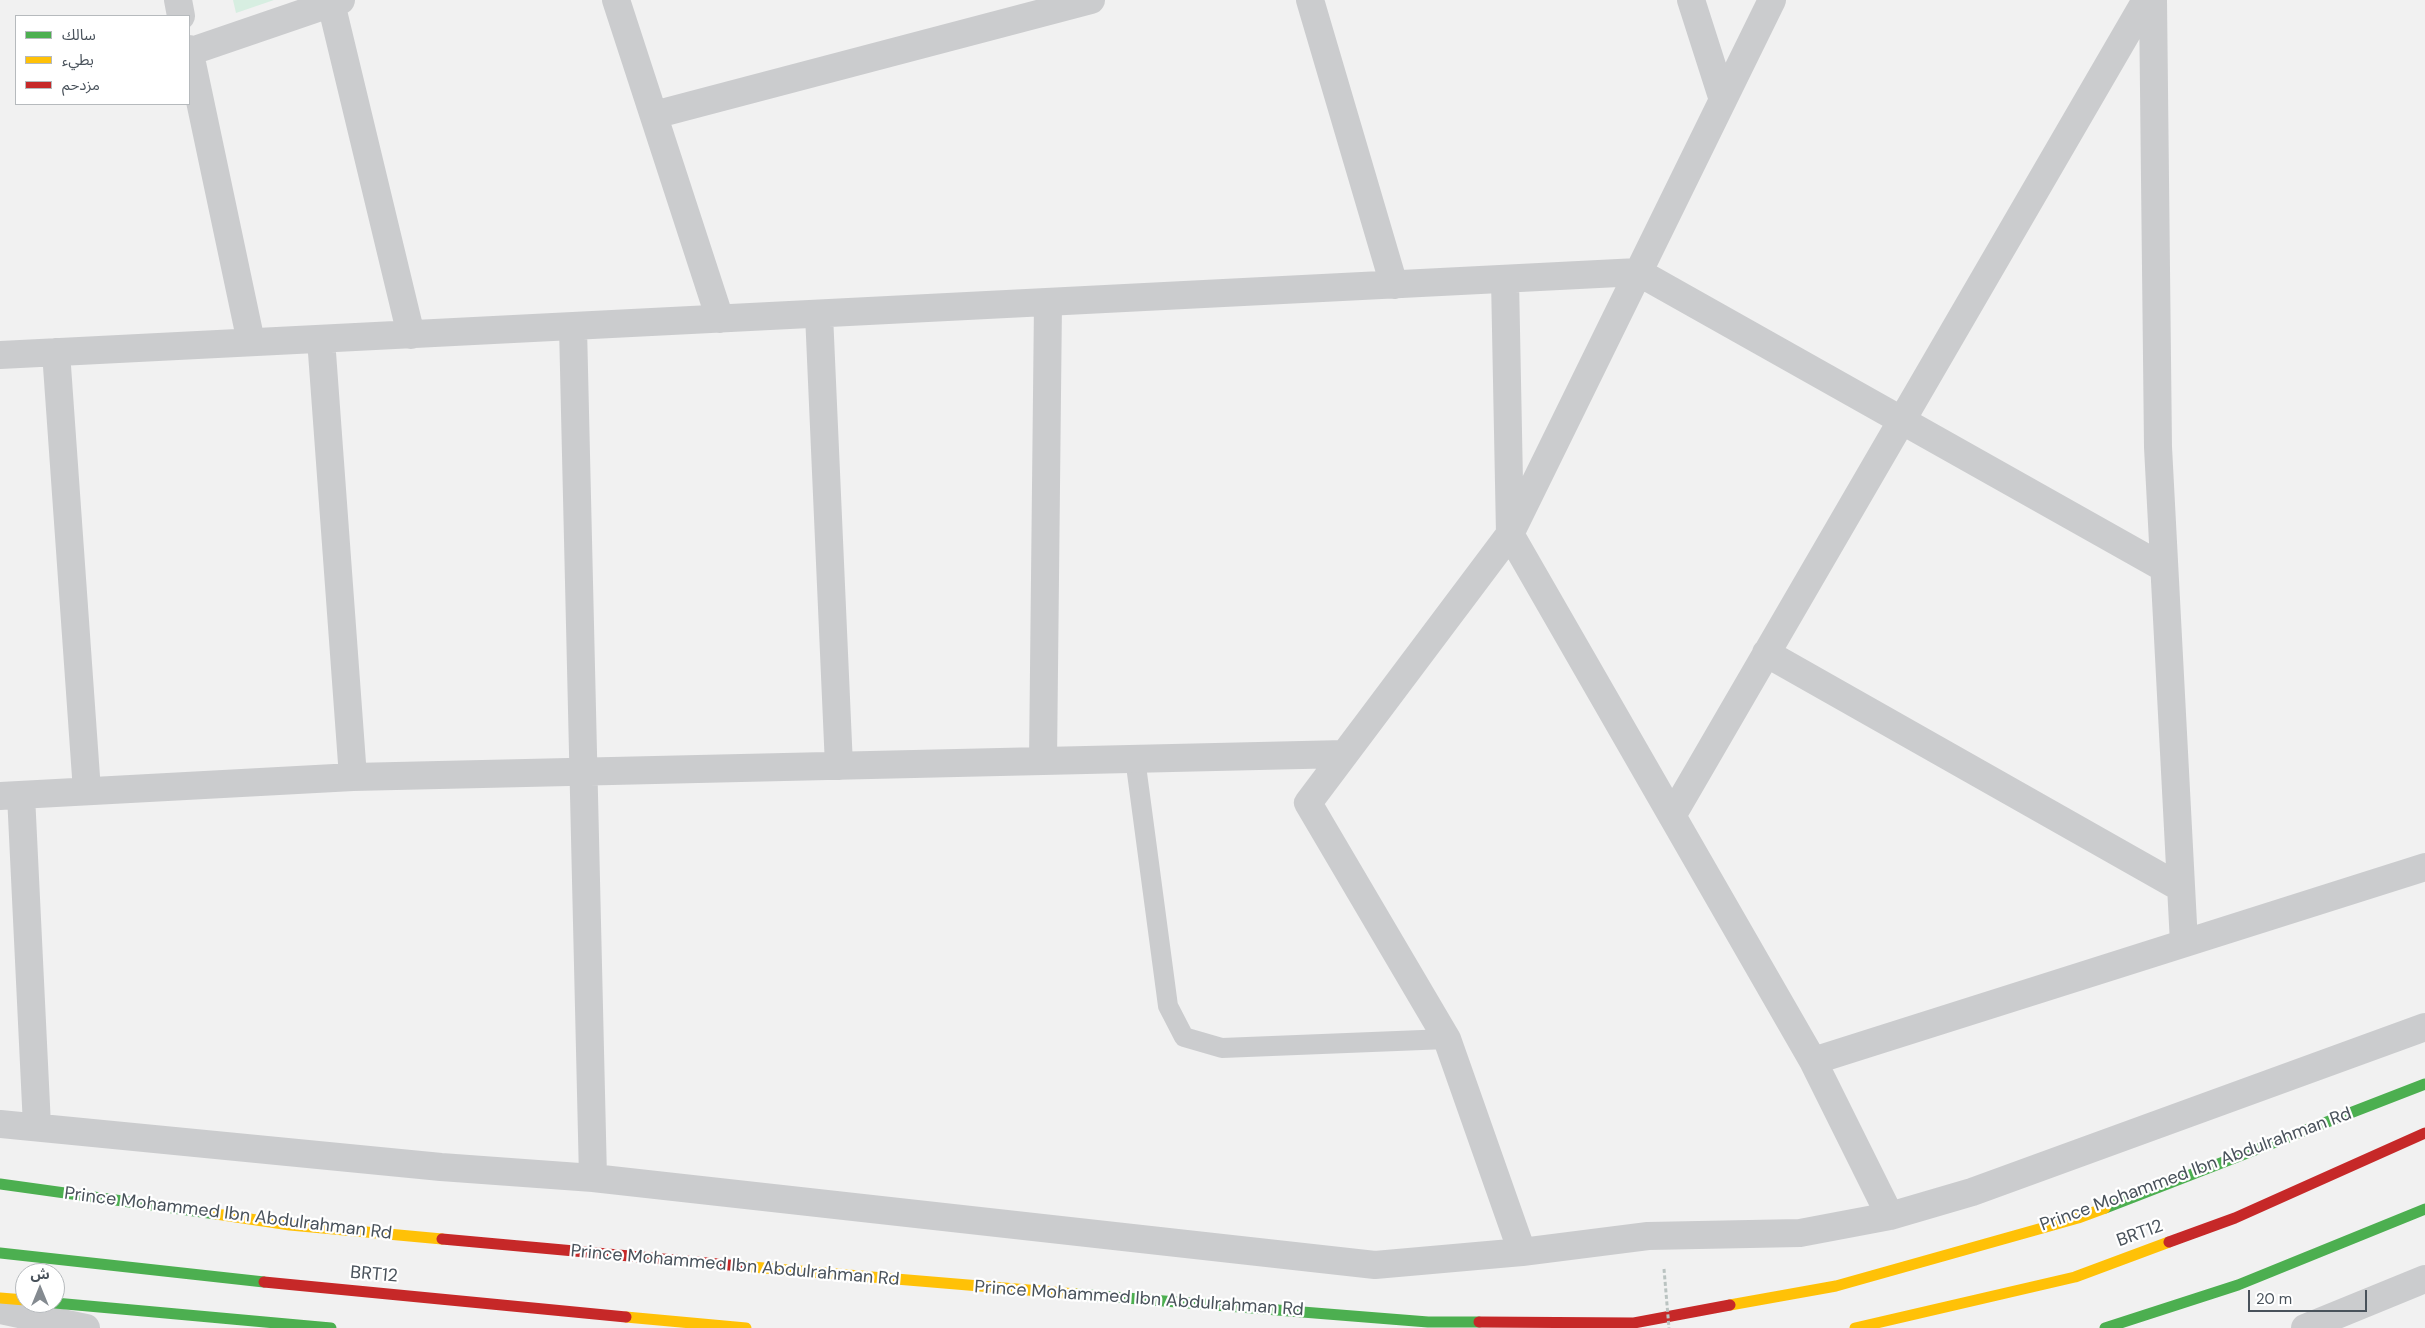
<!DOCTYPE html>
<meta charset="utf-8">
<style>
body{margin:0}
#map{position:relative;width:2425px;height:1328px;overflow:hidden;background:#f1f1f1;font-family:"DM Sans","Noto Sans Arabic",sans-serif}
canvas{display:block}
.legend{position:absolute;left:15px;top:15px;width:175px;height:90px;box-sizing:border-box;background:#fff;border:1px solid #b6babd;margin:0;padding:6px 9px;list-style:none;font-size:15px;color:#49525b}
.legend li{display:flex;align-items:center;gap:10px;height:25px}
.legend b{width:25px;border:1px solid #b6babd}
.north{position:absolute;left:15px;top:1263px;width:50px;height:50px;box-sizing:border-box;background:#fff;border:1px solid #b6babd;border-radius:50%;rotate:0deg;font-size:14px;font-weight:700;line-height:20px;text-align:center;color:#49525b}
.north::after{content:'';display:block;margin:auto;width:18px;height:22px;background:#848a90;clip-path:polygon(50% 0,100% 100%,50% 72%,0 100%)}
.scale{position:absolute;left:2248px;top:1290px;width:119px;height:22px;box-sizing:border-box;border:2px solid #49525b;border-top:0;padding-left:6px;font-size:15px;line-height:18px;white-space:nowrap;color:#49525b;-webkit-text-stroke:4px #fff;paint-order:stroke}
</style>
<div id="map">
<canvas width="2425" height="1328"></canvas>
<ul class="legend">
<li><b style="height:6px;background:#4caf50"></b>سالك</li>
<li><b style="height:6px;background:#ffc107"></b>بطيء</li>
<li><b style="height:6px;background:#c62828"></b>مزدحم</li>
</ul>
<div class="north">ش</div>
<div class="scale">20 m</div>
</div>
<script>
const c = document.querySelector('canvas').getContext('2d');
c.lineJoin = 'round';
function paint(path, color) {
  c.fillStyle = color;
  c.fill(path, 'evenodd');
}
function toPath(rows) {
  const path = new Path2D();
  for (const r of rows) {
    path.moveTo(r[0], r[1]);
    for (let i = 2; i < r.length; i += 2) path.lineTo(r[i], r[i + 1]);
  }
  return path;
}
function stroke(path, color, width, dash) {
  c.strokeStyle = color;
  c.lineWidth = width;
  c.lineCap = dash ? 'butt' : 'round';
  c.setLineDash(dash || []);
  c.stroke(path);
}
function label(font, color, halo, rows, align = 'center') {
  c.font = font + ' "DM Sans",sans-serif';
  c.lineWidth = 4.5;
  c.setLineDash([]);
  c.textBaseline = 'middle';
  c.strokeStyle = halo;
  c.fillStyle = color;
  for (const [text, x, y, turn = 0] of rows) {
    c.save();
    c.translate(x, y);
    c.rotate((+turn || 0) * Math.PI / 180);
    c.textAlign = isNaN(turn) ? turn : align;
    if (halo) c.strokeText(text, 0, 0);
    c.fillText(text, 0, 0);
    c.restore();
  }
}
paint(toPath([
 [233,0,274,0,236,13]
]), '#d7eee1');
stroke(toPath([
 [1135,758,1168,1006,1184,1037,1222,1048,1447,1039]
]), '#cbccce', 20);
stroke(toPath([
 [178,0,181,16],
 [616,0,720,319],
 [1310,0,1394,285],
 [1691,0,1723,100],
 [2153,0,2158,447,2184,943],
 [331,3,411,335],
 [189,49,251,342],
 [189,52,341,0],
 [654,115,1091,0],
 [1505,279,1510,534,1813,1061,1890,1216],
 [819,314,839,766],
 [573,327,593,1178],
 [321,339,353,777],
 [56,352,87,791],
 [0,355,1638,272,2164,568],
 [1766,653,2181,888],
 [1043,761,1048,303],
 [21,795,37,1126],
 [0,796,353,777,1345,754],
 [1672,816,2146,0],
 [1813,1061,2425,867],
 [0,1124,441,1167,593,1178,1375,1265,1522,1252,1648,1236,1800,1233,1890,1216,1972,1192,2425,1027],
 [1522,1252,1447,1039,1308,803,1510,534,1772,0],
 [0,1310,86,1328],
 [2305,1328,2425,1279]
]), '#cbccce', 28);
stroke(toPath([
 [0,1184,216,1214],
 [2105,1208,2425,1084],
 [0,1253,264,1282],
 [1076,1294,1428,1322,1479,1322],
 [55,1303,331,1328],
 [2105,1328,2238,1285,2425,1209]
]), '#4caf50', 11);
stroke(toPath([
 [216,1214,290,1225,442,1239],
 [740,1266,1076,1294],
 [0,1298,25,1300],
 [1730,1305,1836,1286,2078,1218,2105,1208],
 [626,1317,746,1328],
 [1855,1328,2075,1277,2169,1242]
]), '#ffc107', 11);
stroke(toPath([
 [442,1239,740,1266],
 [2169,1242,2235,1218,2425,1133],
 [264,1282,626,1317],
 [1479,1322,1634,1323,1730,1305]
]), '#c62828', 11);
stroke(toPath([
 [1664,1269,1669,1328]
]), '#bac3c1', 3, [4, 2.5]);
label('18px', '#49525b', '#fff', [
 ["Prince Mohammed Ibn Abdulrahman Rd",2196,1170,-20],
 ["Prince Mohammed Ibn Abdulrahman Rd",228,1214,7],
 ["BRT12",2140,1234,-20],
 ["Prince Mohammed Ibn Abdulrahman Rd",735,1266,5],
 ["BRT12",374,1275,5],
 ["Prince Mohammed Ibn Abdulrahman Rd",1139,1299,4]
]);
</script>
